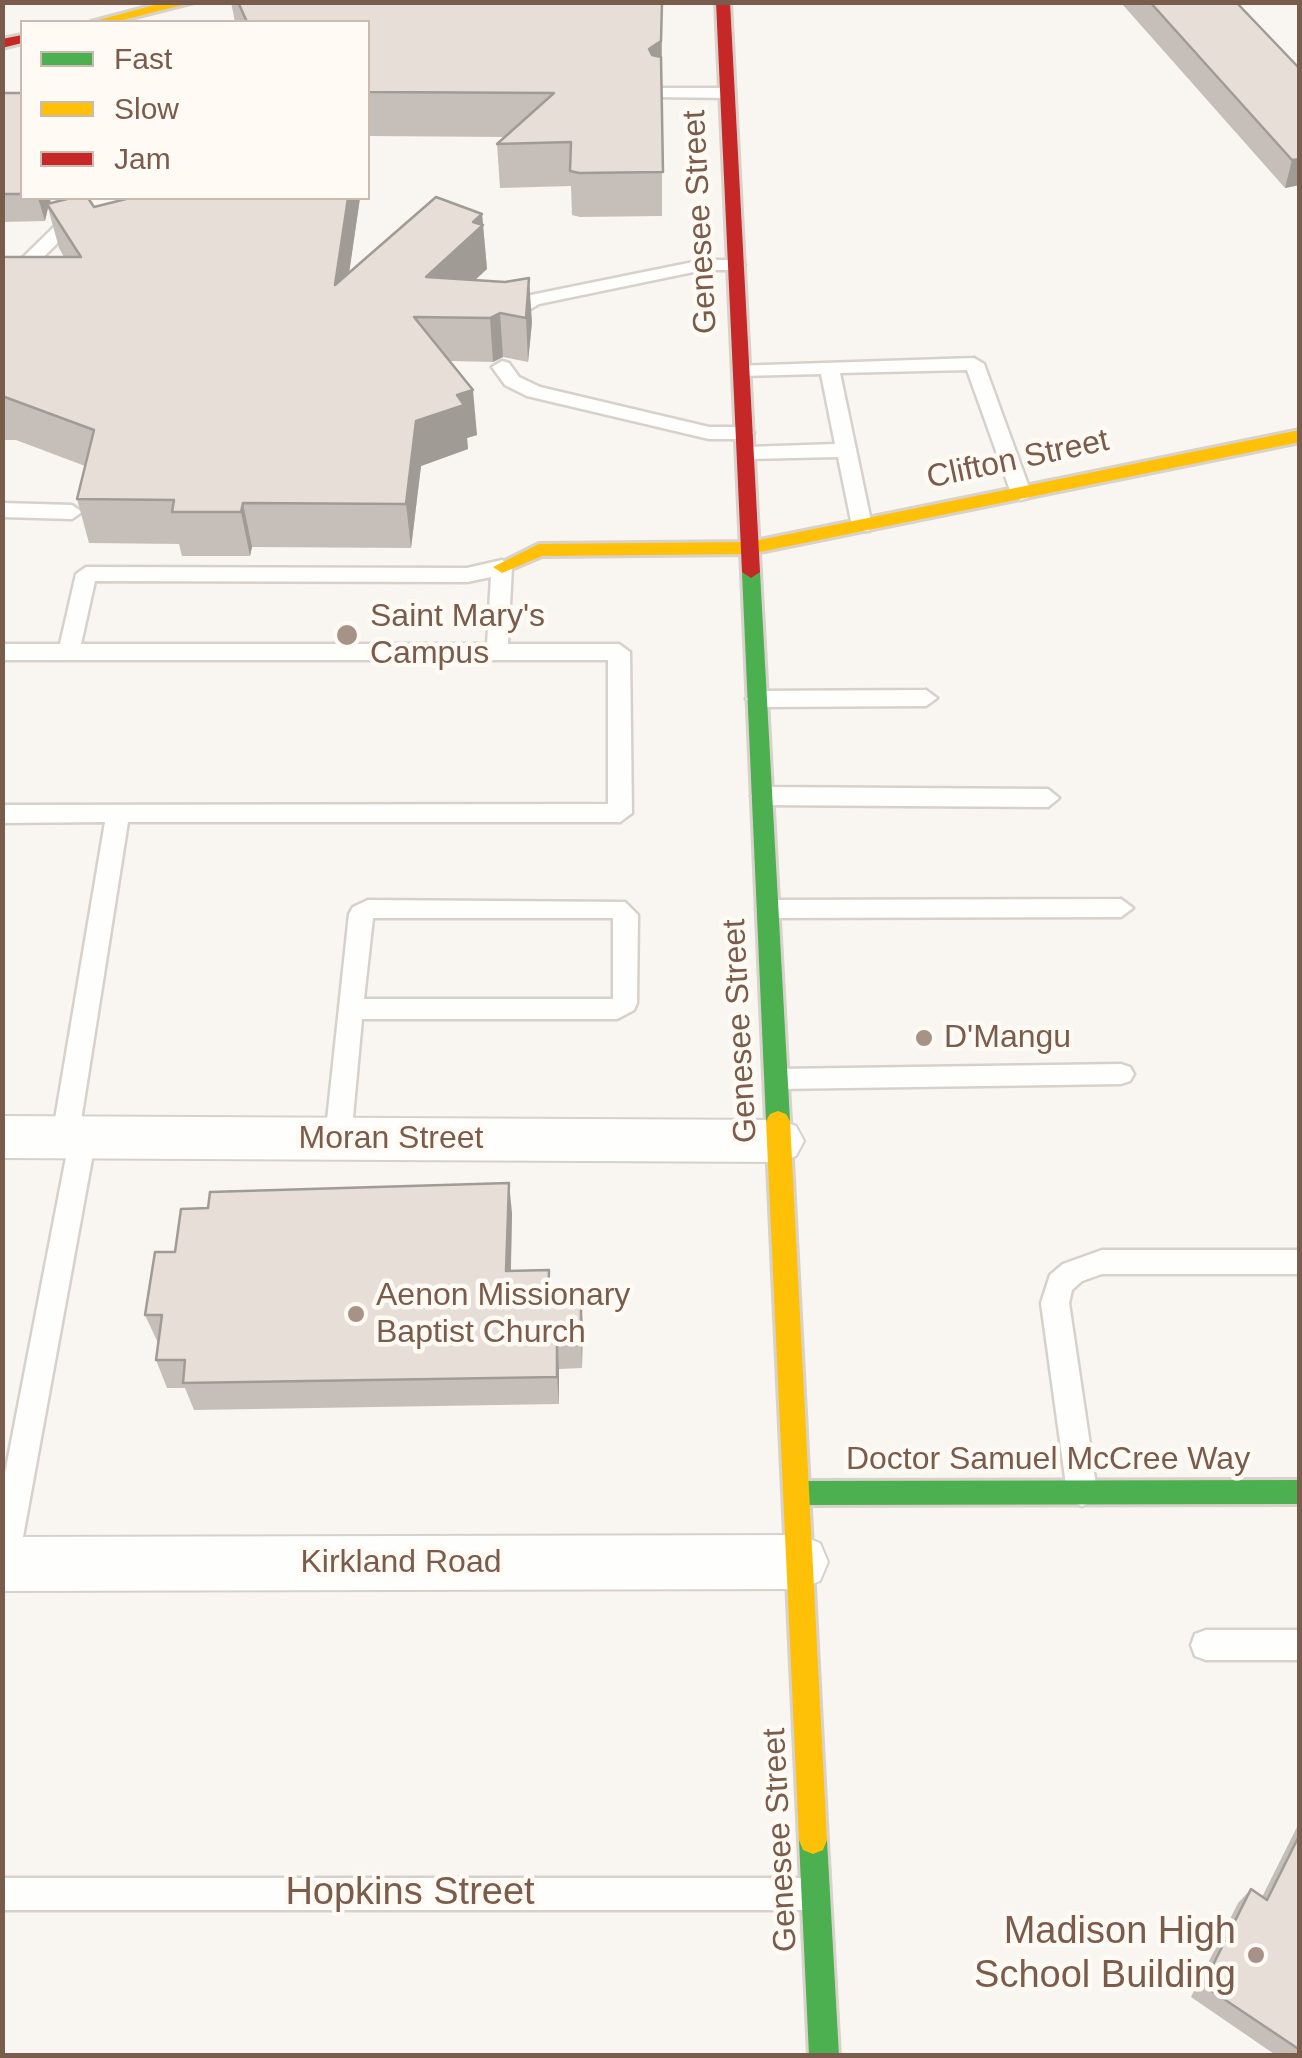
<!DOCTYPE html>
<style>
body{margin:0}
#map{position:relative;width:1302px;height:2058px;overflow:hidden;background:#f9f5f0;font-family:Arial,sans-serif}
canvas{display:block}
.frame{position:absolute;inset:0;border:5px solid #7a5c4d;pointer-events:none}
.legend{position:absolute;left:20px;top:20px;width:350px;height:180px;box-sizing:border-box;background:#fffaf3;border:2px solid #cabbb1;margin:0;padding:12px 18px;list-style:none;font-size:30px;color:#7a5c4d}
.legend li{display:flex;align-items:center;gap:20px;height:50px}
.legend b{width:50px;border:2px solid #cabbb1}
</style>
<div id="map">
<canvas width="1302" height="2058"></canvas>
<div class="frame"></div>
<ul class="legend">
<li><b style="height:12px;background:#4caf50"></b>Fast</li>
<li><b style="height:12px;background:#ffc107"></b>Slow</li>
<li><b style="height:12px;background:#c62828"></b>Jam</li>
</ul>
</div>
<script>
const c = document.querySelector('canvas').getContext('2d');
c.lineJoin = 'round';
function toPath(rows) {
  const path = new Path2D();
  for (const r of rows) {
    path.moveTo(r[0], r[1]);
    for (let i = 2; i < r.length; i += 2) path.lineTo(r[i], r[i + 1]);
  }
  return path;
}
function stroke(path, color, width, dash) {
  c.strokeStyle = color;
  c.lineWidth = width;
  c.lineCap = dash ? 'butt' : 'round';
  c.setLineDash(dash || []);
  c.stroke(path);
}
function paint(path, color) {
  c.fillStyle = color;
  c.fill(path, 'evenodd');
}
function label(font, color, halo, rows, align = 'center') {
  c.font = font + ' Arial,sans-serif';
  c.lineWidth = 9;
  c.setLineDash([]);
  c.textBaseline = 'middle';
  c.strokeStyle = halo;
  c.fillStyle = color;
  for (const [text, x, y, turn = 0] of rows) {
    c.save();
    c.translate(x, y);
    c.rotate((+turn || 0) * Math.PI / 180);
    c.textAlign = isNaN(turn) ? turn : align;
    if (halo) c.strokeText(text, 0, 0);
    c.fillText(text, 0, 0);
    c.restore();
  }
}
const lane = toPath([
 [661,88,727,88,735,93,727,98,655,97,653,93,661,88],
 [68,198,85,198,76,225,19,281,2,282,2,272,8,272,62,219,68,198],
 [703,260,736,260,745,265,736,270,703,270,539,304,506,323,497,317,526,296,703,260],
 [974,358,984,364,1031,493,1028,498,1021,500,1011,493,967,370,840,373,872,526,869,531,855,531,852,526,838,457,747,459,737,453,747,447,835,444,821,374,741,376,734,374,734,366,974,358],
 [502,361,509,363,519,377,540,387,709,427,744,427,754,433,744,439,709,439,527,396,505,385,492,367,502,361],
 [2,503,72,505,82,512,72,519,2,517,2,503],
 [502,560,512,567,508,644,619,644,630,652,632,813,620,822,128,822,80,1127,92,1129,96,1137,18,1564,14,1574,2,1578,2,1489,68,1147,56,1145,52,1137,105,822,2,823,2,805,608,804,608,660,2,660,2,644,60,644,76,574,86,567,467,568,502,560],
 [491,577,487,644,81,644,95,581,467,582,491,577],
 [926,690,937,698,926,706,757,707,746,699,757,691,926,690],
 [762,787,1048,789,1059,798,1048,807,762,805,751,796,762,787],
 [1121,899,1133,908,1121,917,768,918,756,909,768,900,1121,899],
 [368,900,625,902,638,915,637,1003,634,1010,617,1019,362,1019,351,1139,347,1147,338,1150,329,1147,325,1139,349,914,353,907,368,900],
 [373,918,613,918,613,999,364,999,373,918],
 [1121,1064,1130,1067,1134,1074,1130,1081,1121,1084,777,1089,768,1086,764,1079,768,1072,777,1069,1121,1064],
 [1102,1250,1300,1250,1300,1274,1102,1274,1082,1281,1072,1290,1069,1303,1097,1492,1092,1502,1082,1506,1072,1502,1067,1492,1041,1303,1050,1275,1063,1264,1102,1250],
 [1206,1630,1300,1630,1300,1660,1206,1660,1195,1656,1191,1645,1195,1634,1206,1630],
 [2,1878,812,1878,824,1882,828,1894,824,1906,812,1910,2,1910,2,1878]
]);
const street = toPath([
 [2,1116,779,1120,796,1126,804,1141,796,1156,779,1162,2,1158,2,1116],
 [800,1535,820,1543,828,1562,820,1581,800,1589,2,1591,2,1537,800,1535]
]);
const fast = toPath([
 [751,566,760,572,790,1121,786,1128,778,1131,770,1128,766,1121,742,572,751,566],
 [1300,1480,1300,1504,797,1505,788,1502,784,1493,788,1484,797,1481,1300,1480],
 [813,1826,823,1830,827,1840,839,2056,809,2056,799,1840,803,1830,813,1826]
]);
const slow = toPath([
 [166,2,194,2,115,22,91,22,166,2],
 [1300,430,1300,442,750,554,542,556,502,573,493,567,539,544,750,542,1300,430],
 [778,1111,786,1114,790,1121,827,1840,823,1850,813,1854,803,1850,799,1840,766,1121,770,1114,778,1111]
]);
const jam = toPath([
 [716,2,730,2,760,572,751,578,742,572,716,2],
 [22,35,22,43,2,48,2,39,22,35]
]);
stroke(lane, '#d7d1cb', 5);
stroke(street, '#d7d1cb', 4);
stroke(fast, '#d9d2cb', 6);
stroke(slow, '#d9d2cb', 6);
stroke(jam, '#d9d2cb', 6);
paint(lane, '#fefefd');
paint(street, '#fefefd');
paint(fast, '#4caf50');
paint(slow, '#ffc107');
paint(jam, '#c62828');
paint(toPath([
 [231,2,662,2,662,216,580,217,572,215,571,186,500,188,497,144,505,137,369,136,368,149,368,22,235,22],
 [1124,2,1236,2,1300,69,1300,185,1285,188,1123,5],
 [2,93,22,93,22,198,51,198,50,203,94,207,130,198,360,198,349,272,482,214,487,269,475,280,532,322,528,362,503,357,493,362,450,361,477,435,467,438,468,449,421,466,411,548,252,547,250,556,182,556,179,544,89,543,77,499,85,466,16,440,2,440,2,257,64,257,59,248,48,208,45,221,2,222],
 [512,1213,511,1271,551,1300,581,1300,582,1368,559,1369,559,1404,194,1410,185,1388,167,1388,156,1360,158,1343,145,1315,175,1252],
 [1300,1821,1300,2056,1277,2056,1191,1997,1238,1903,1251,1889,1262,1897]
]), '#c6bfb9');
paint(toPath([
 [662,2,661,84,649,49],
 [1300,159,1300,185,1285,188,1292,160],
 [38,198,51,198,49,206,47,204,48,208,45,221],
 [348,198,360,198,341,329,335,285],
 [482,214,487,269,435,317,426,277,473,222],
 [529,278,532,322,528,362,526,318],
 [500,313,503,357,493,362,490,318],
 [473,390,477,435,467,438,468,449,421,466,411,548,406,504,416,421,457,395],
 [243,503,252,547,250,556,241,512],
 [509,1183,512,1213,510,1300,506,1271],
 [581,1300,583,1328,582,1368,581,1340],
 [557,1341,559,1369,559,1404,557,1377]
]), '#a19b96');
const building = toPath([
 [238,2,662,2,661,41,649,49,652,55,661,57,663,172,579,173,570,171,571,142,497,144,554,93,368,92,368,22,247,22,238,2],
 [1150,2,1236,2,1300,69,1300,159,1292,160,1150,2],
 [2,93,22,93,22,194,2,194,2,93],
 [436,197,482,214,473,222,483,225,426,277,505,282,529,278,526,318,500,313,490,318,414,317,473,390,457,395,464,405,416,421,406,504,243,503,241,512,172,512,174,500,77,499,94,430,2,396,2,257,81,257,47,204,71,198,88,198,94,207,130,198,348,198,335,285,436,197],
 [509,1183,506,1271,549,1270,548,1300,581,1300,581,1340,557,1341,557,1377,183,1383,185,1360,156,1360,162,1315,145,1315,155,1252,175,1252,181,1209,208,1208,210,1192,509,1183],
 [1300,1834,1300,2050,1203,1985,1251,1889,1267,1900,1300,1834]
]);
paint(building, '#e6ded7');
stroke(building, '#a19b96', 2.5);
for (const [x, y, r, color] of [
 [347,635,12,"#a69286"],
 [924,1038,10,"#a69286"],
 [356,1314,10,"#a69286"],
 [1256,1955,10,"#a69286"]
]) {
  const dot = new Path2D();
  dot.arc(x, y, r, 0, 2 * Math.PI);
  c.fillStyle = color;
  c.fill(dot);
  stroke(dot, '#fffaf3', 4);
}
label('32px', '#7a5c4d', '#fffaf3', [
 ["Genesee Street",701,222,-93],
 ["Clifton Street",1018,460,-12],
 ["Genesee Street",741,1031,-93],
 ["Moran Street",391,1139],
 ["Doctor Samuel McCree Way",1048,1460],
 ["Kirkland Road",401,1563],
 ["Genesee Street",781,1840,-93]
]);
label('32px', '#7a5c4d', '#fffaf3', [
 ["Saint Mary's",370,617],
 ["Campus",370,654],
 ["D'Mangu",944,1038],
 ["Aenon Missionary",376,1296],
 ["Baptist Church",376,1333]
], 'left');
label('38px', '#7a5c4d', '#fffaf3', [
 ["Hopkins Street",410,1894]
]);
label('38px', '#7a5c4d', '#fffaf3', [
 ["Madison High",1236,1933],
 ["School Building",1236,1977]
], 'right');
</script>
